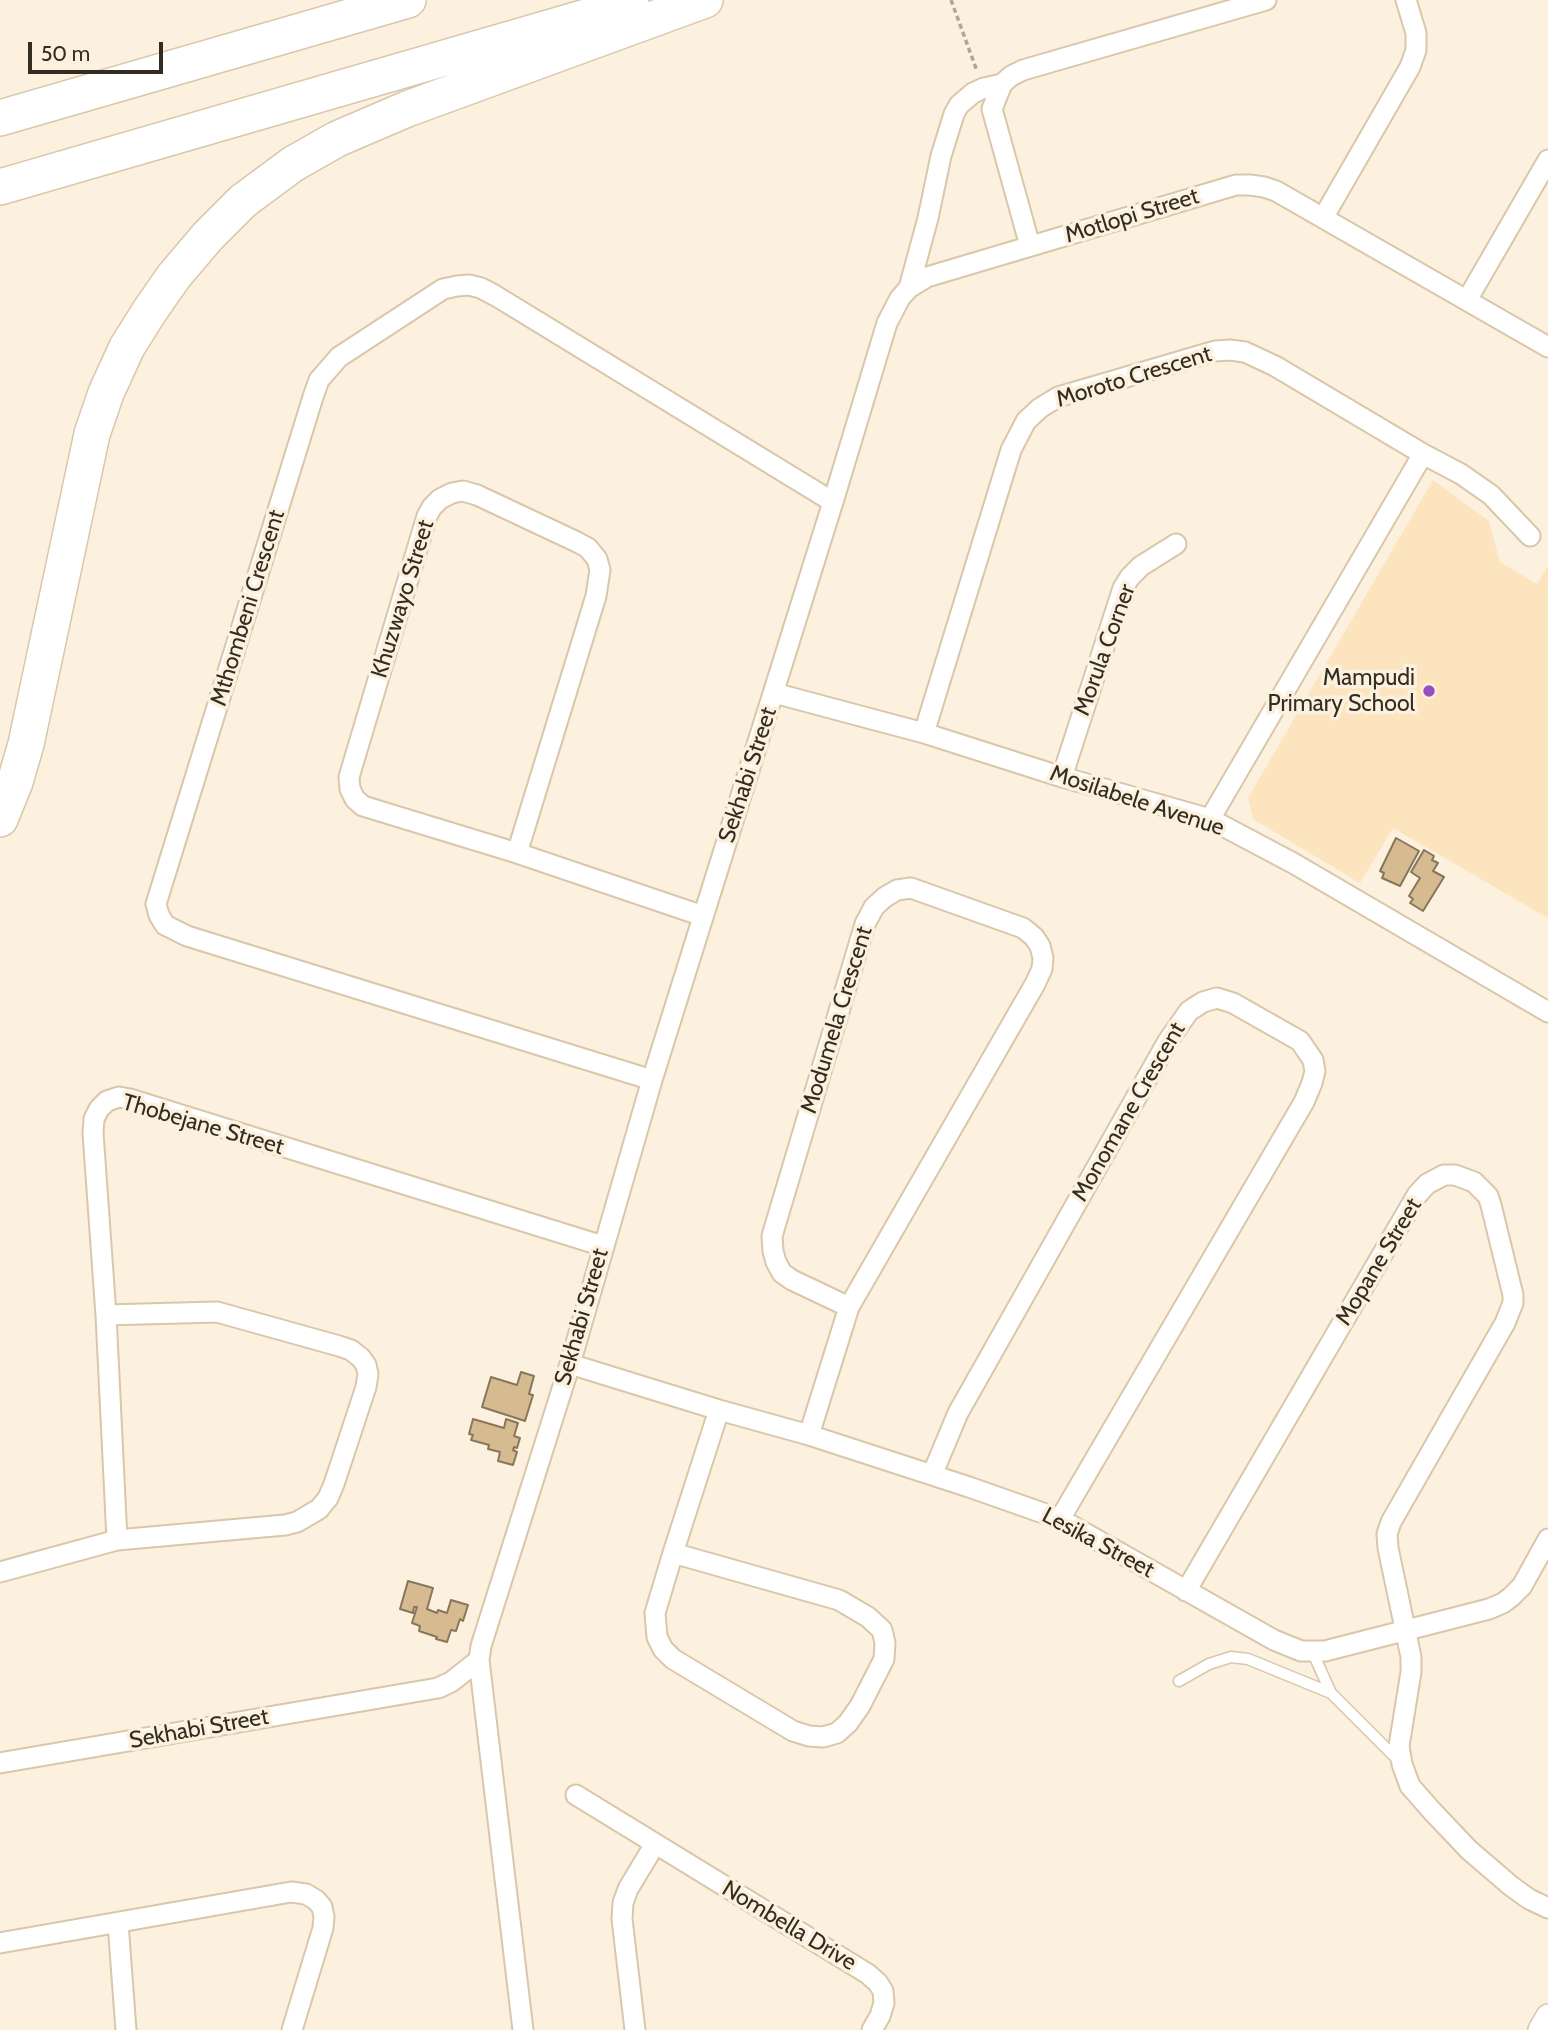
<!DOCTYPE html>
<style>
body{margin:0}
#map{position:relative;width:1548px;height:2030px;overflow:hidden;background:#fcf0de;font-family:Cabin,sans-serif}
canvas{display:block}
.scale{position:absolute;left:28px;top:42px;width:135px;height:32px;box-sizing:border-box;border:4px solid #332c20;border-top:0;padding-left:9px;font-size:21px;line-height:24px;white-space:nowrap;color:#332c20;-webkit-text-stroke:5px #fcf0de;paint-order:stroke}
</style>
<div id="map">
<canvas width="1548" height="2030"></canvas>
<div class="scale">50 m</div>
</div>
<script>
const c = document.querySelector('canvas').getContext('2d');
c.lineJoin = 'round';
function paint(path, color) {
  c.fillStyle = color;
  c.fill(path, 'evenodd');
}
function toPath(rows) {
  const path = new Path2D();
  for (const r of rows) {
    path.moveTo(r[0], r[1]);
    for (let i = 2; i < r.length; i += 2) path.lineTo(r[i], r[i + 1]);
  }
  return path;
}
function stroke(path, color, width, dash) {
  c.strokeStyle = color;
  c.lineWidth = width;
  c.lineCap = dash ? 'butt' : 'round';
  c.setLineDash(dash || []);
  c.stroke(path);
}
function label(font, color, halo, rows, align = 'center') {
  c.font = font + ' Cabin,sans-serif';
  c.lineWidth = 7;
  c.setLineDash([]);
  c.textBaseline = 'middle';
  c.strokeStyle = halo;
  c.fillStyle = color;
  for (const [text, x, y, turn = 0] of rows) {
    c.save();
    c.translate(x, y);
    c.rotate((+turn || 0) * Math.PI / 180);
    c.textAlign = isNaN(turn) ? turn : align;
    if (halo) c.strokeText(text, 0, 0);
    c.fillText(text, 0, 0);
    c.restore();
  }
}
paint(toPath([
 [1433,480,1489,521,1500,562,1537,584,1548,566,1548,918,1393,828,1360,883,1253,819,1248,798]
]), '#fce4bf');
const building = toPath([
 [1396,838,1419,851,1400,886,1382,878,1384,873,1380,871,1396,838],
 [1424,850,1434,856,1432,860,1438,863,1433,871,1444,877,1423,911,1410,903,1413,899,1409,896,1420,878,1411,872,1424,850],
 [521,1372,534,1376,529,1394,533,1395,525,1421,482,1407,491,1377,517,1385,521,1372],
 [473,1419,504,1428,506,1419,518,1423,514,1436,520,1438,517,1448,514,1447,513,1450,517,1452,513,1465,498,1461,500,1452,488,1449,489,1445,471,1440,473,1435,469,1434,473,1419],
 [408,1581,433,1588,427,1609,437,1613,438,1610,447,1613,451,1600,468,1605,463,1621,460,1619,456,1631,451,1630,447,1642,436,1639,437,1637,419,1631,420,1626,412,1623,417,1607,414,1607,413,1613,400,1609,408,1581]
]);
paint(building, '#d6bb91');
stroke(building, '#88765b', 2);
const service = toPath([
 [1312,1651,1331,1693,1399,1761],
 [1179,1681,1209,1664,1231,1657,1248,1659,1331,1693]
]);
const minor = toPath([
 [1323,218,1410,67,1416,50,1416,33,1406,0],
 [1030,246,992,109,1002,84,1011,76,1023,70,1266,0],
 [909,288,928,218,941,156,954,114,959,105,973,93,984,88,1002,84],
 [1467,300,1548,160],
 [774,693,924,733,1062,777,1210,819,1293,863,1548,1012],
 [924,733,1011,450,1026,421,1040,408,1058,397,1215,351,1230,350,1245,352,1275,366,1423,454,1461,474,1491,495,1530,536],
 [1062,777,1123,588,1130,577,1141,566,1176,544],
 [1210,819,1423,454],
 [517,853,596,596,600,570,597,559,588,548,577,542,477,495,463,491,452,493,440,499,432,507,427,516,349,777,350,789,355,799,363,806,517,853,703,916],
 [652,1080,187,936,165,925,159,915,156,904,313,397,319,380,339,357,443,289,457,286,469,285,481,288,496,296,833,502],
 [570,1364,719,1410,809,1435,969,1487,1060,1519,1274,1640,1301,1651,1325,1651,1489,1609,1503,1603,1511,1597,1522,1586,1548,1539],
 [809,1435,849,1307,1035,984,1042,969,1043,958,1040,946,1034,937,1023,928,911,888,897,890,885,897,874,907,865,924,772,1236,773,1251,776,1262,782,1273,792,1280,849,1307],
 [932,1475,958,1413,1168,1041,1189,1011,1203,1002,1217,998,1233,1003,1300,1041,1313,1060,1315,1071,1312,1083,1304,1102,1060,1519],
 [117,1540,106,1315,93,1133,94,1119,99,1109,107,1101,119,1097,130,1099,603,1246],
 [673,1553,839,1600,868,1617,882,1630,885,1643,884,1659,860,1706,848,1723,837,1733,823,1737,809,1736,793,1731,673,1659,663,1649,657,1637,655,1613,673,1553,719,1410],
 [0,1572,117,1540,285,1525,297,1522,319,1509,328,1498,334,1484,366,1387,368,1374,366,1365,361,1358,351,1350,339,1346,217,1312,106,1315],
 [1186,1591,1417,1195,1427,1184,1444,1175,1455,1175,1474,1182,1488,1196,1491,1205,1513,1295,1513,1303,1505,1323,1391,1522,1387,1534,1388,1548,1411,1657,1411,1672,1399,1746,1402,1764,1410,1786,1432,1811,1469,1850,1511,1886,1529,1899,1548,1908],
 [479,1660,523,2030],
 [0,1763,438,1688,451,1682,479,1660,481,1646,570,1364,652,1080,833,502,887,323,900,298,909,288,927,277,1236,185,1250,185,1264,187,1276,191,1548,347],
 [576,1795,868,1974,878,1983,883,1991,884,2003,880,2016,872,2030],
 [118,1923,126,2030],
 [0,1943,291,1892,306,1894,316,1900,322,1907,324,1917,323,1928,292,2030],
 [635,2030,622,1919,623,1903,628,1889,655,1844]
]);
const tertiary = toPath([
 [1540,2030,1548,2016]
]);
const motorway = toPath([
 [0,118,408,0],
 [0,187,631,4],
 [0,819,15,782,26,744,92,434,106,393,127,347,149,312,174,276,208,236,243,201,293,164,337,139,407,109,705,0]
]);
stroke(service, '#dac7aa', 13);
stroke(minor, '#dac7aa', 23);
stroke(tertiary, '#dac7aa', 26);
stroke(motorway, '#dac7aa', 38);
stroke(toPath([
 [951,0,977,71]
]), '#b1a797', 3.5, [5, 3.5]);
stroke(service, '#fff', 10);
stroke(minor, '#fff', 19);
stroke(tertiary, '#fff', 23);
stroke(motorway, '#fff', 35);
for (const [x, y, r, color] of [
 [1429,691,7,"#9750c3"]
]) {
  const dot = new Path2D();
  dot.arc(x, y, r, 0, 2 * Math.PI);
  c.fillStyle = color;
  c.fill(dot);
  stroke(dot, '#fcf0de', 2.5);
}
label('23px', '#332c20', '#fcf0de', [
 ["Motlopi Street",1132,216,-17],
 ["Moroto Crescent",1134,377,-17],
 ["Khuzwayo Street",403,599,-73],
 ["Mthombeni Crescent",248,608,-73],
 ["Morula Corner",1105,650,-70],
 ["Sekhabi Street",748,775,-72],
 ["Mosilabele Avenue",1137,801,18],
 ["Modumela Crescent",837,1020,-73],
 ["Monomane Crescent",1129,1112,-60],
 ["Thobejane Street",203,1125,16],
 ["Mopane Street",1379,1262,-59],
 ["Sekhabi Street",582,1317,-74],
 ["Lesika Street",1098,1543,28],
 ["Sekhabi Street",199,1729,-10],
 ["Nombella Drive",789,1926,31]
]);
label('23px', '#332c20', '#fcf0de', [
 ["Mampudi",1415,678],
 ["Primary School",1415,704]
], 'right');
</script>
